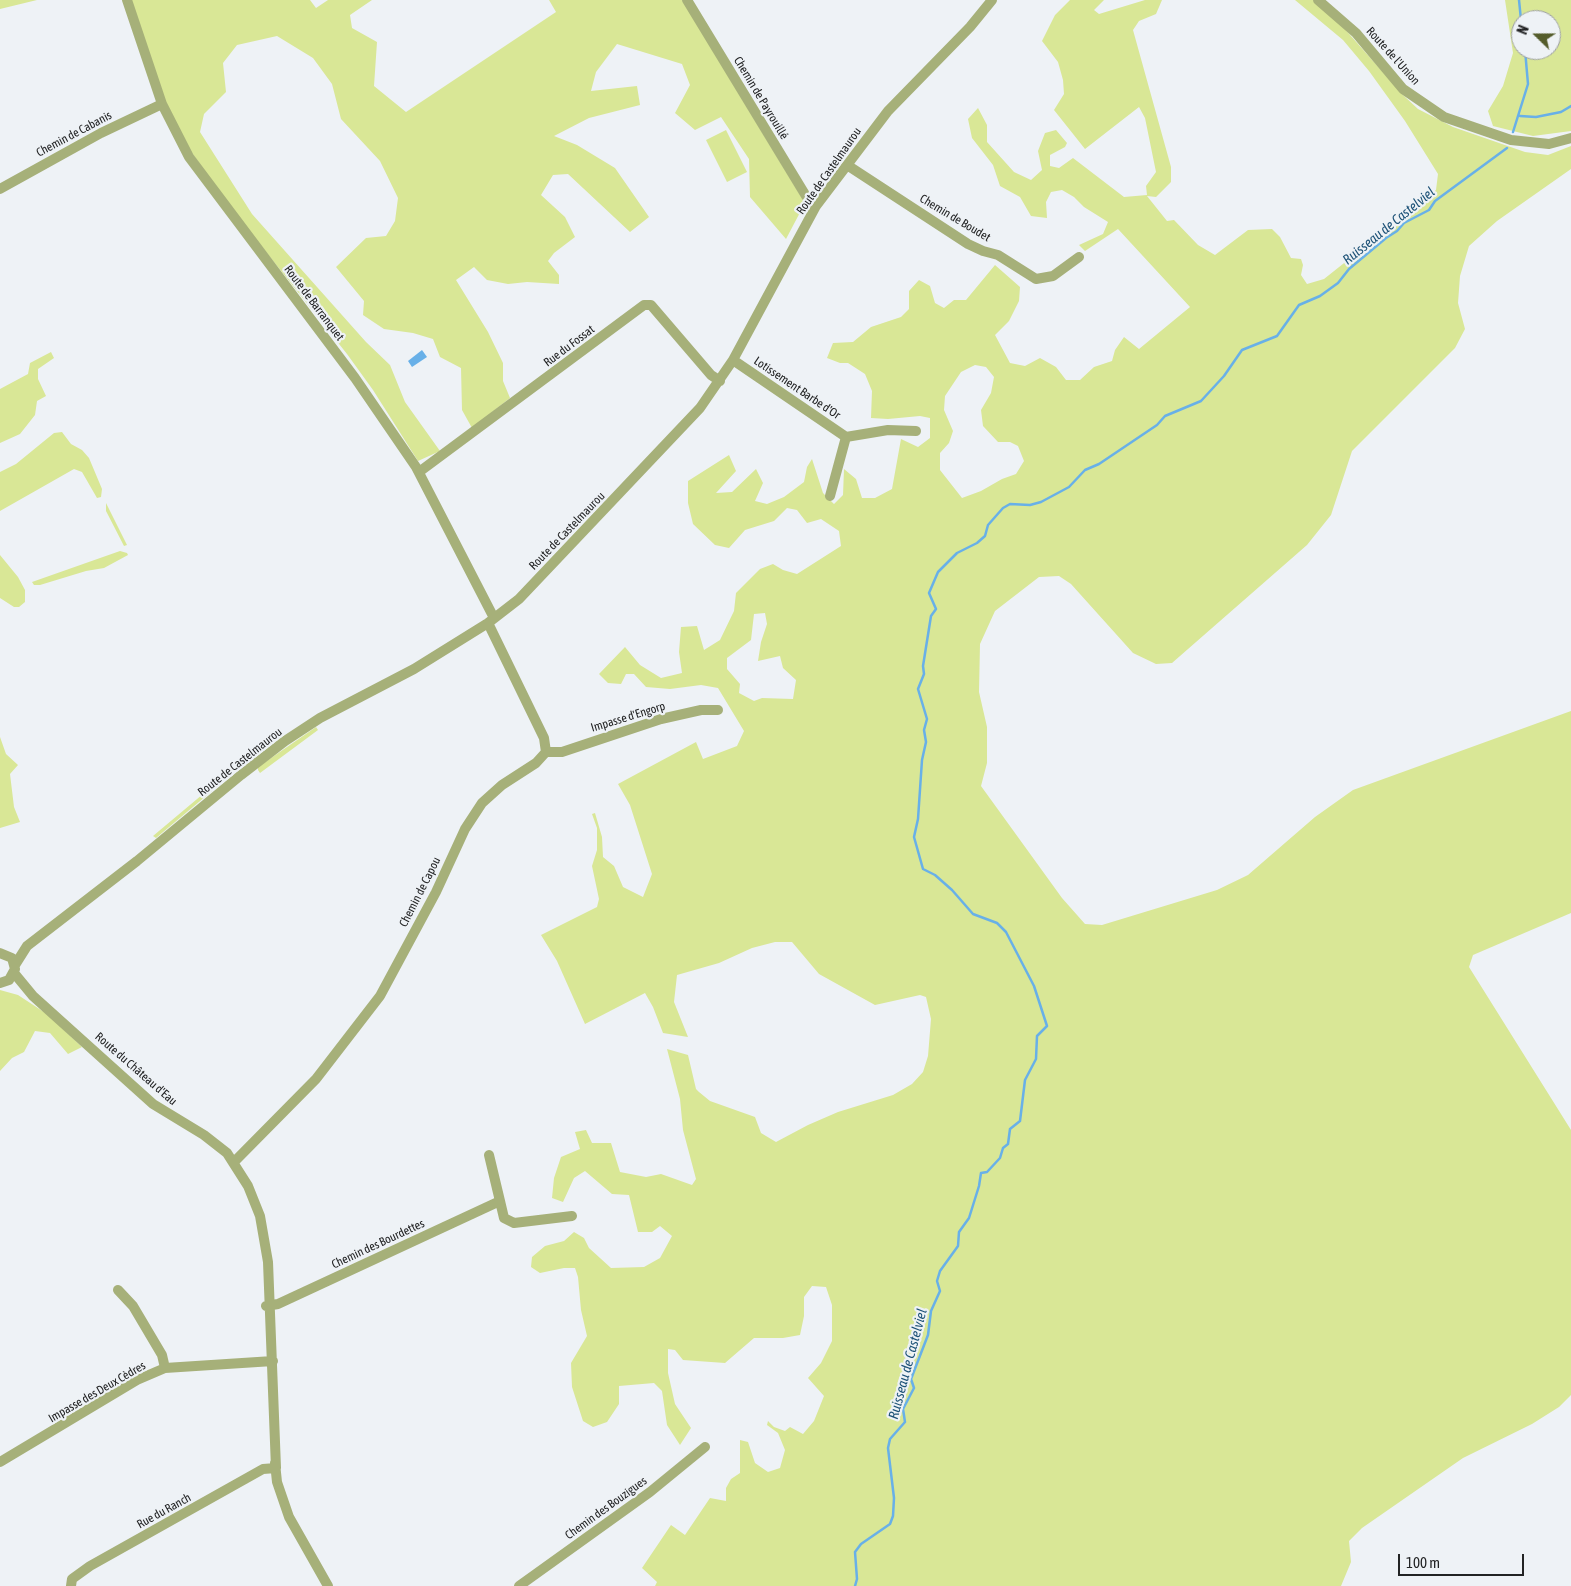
<!DOCTYPE html>
<meta charset="utf-8">
<style>
body{margin:0}
#map{position:relative;width:1571px;height:1586px;overflow:hidden;background:#eef2f6;font-family:"Asap Condensed",sans-serif}
canvas{display:block}
.north{position:absolute;left:1511px;top:10px;width:50px;height:50px;box-sizing:border-box;background:#eef2f6;border:1px solid #9c9fa2;border-radius:50%;rotate:292deg;font-size:14px;font-weight:700;line-height:20px;text-align:center;color:#222324}
.north::after{content:'';display:block;margin:auto;width:18px;height:22px;background:#545c2b;clip-path:polygon(50% 0,100% 100%,50% 72%,0 100%)}
.scale{position:absolute;left:1398px;top:1554px;width:126px;height:22px;box-sizing:border-box;border:2px solid #222324;border-top:0;padding-left:6px;font-size:15px;line-height:18px;white-space:nowrap;color:#222324;-webkit-text-stroke:4px #eef2f6;paint-order:stroke}
</style>
<div id="map">
<canvas width="1571" height="1586"></canvas>
<div class="north">N</div>
<div class="scale">100 m</div>
</div>
<script>
const c = document.querySelector('canvas').getContext('2d');
c.lineJoin = 'round';
function paint(path, color) {
  c.fillStyle = color;
  c.fill(path, 'evenodd');
}
function toPath(rows) {
  const path = new Path2D();
  for (const r of rows) {
    path.moveTo(r[0], r[1]);
    for (let i = 2; i < r.length; i += 2) path.lineTo(r[i], r[i + 1]);
  }
  return path;
}
function stroke(path, color, width, dash) {
  c.strokeStyle = color;
  c.lineWidth = width;
  c.lineCap = dash ? 'butt' : 'round';
  c.setLineDash(dash || []);
  c.stroke(path);
}
function label(font, color, halo, rows, align = 'center') {
  c.font = font + ' "Asap Condensed",sans-serif';
  c.lineWidth = 4.5;
  c.setLineDash([]);
  c.textBaseline = 'middle';
  c.strokeStyle = halo;
  c.fillStyle = color;
  for (const [text, x, y, turn = 0] of rows) {
    c.save();
    c.translate(x, y);
    c.rotate((+turn || 0) * Math.PI / 180);
    c.textAlign = isNaN(turn) ? turn : align;
    if (halo) c.strokeText(text, 0, 0);
    c.fillText(text, 0, 0);
    c.restore();
  }
}
paint(toPath([
 [0,0,37,0,0,9],
 [130,0,310,0,316,8,328,0,372,0,350,15,352,28,377,42,374,86,406,112,556,12,549,0,682,0,805,203,786,239,750,197,749,159,721,117,695,130,675,113,690,85,682,64,617,44,596,72,591,91,637,86,640,105,589,118,554,136,577,145,615,168,649,217,630,232,568,174,553,175,541,195,565,217,575,237,554,253,548,261,559,275,559,284,527,282,508,284,487,280,474,267,456,280,488,332,503,363,503,381,510,398,472,428,462,410,461,368,440,357,433,339,413,333,384,329,363,315,364,301,336,267,366,238,386,236,395,221,398,198,380,161,341,119,332,84,313,58,277,36,237,45,223,63,226,92,204,114,200,132,252,214,366,342,390,365,405,402,440,451,418,461,373,390,347,354,235,213,189,149,160,94],
 [1070,0,1104,0,1094,10,1099,14,1145,0,1162,0,1156,14,1139,21,1133,30,1171,167,1171,182,1156,197,1147,196,1167,221,1174,220,1198,245,1215,255,1248,230,1272,229,1280,237,1291,258,1301,259,1303,265,1301,275,1307,284,1324,279,1436,190,1438,174,1405,121,1369,71,1343,40,1295,0,1313,0,1336,19,1403,95,1418,109,1453,127,1525,152,1548,155,1571,146,1571,169,1497,221,1469,246,1460,276,1458,303,1465,329,1455,348,1352,451,1331,515,1307,545,1172,663,1156,664,1133,653,1071,584,1059,576,1039,577,995,611,980,644,979,692,987,727,987,763,981,786,1062,898,1085,924,1102,925,1217,890,1248,875,1315,817,1353,790,1571,711,1571,913,1473,955,1469,967,1571,1130,1571,1395,1559,1407,1532,1424,1463,1458,1362,1528,1349,1541,1351,1562,1341,1586,655,1586,657,1582,642,1568,671,1525,685,1535,710,1498,726,1501,726,1488,731,1479,740,1473,740,1440,748,1442,755,1463,768,1472,780,1468,785,1450,778,1433,767,1425,768,1421,774,1427,785,1431,790,1427,803,1434,814,1421,824,1396,808,1378,821,1363,832,1341,832,1305,826,1287,812,1286,804,1297,804,1316,800,1335,783,1338,754,1338,725,1363,683,1360,675,1350,668,1349,668,1373,675,1404,691,1428,680,1445,667,1425,662,1391,654,1383,619,1386,619,1404,607,1422,593,1427,583,1421,572,1387,571,1363,587,1336,581,1310,578,1277,575,1268,564,1268,540,1273,531,1267,532,1257,545,1246,564,1241,574,1232,584,1238,589,1248,611,1268,644,1267,660,1258,672,1236,660,1226,652,1232,638,1232,629,1195,612,1194,585,1171,574,1178,563,1202,552,1198,554,1178,561,1157,580,1149,575,1132,586,1130,592,1143,611,1143,620,1172,646,1177,661,1174,692,1185,696,1179,683,1130,680,1099,667,1049,688,1055,696,1089,699,1092,710,1101,755,1117,761,1133,776,1142,808,1125,838,1112,893,1095,912,1084,923,1072,928,1056,931,1019,926,997,920,995,875,1005,819,974,792,942,775,942,752,948,719,963,677,975,674,1002,688,1037,663,1033,653,1007,645,993,585,1024,557,961,541,935,597,907,599,899,592,866,597,850,597,828,592,814,595,813,602,837,603,857,614,866,623,887,643,897,652,874,630,805,618,784,696,742,703,759,737,746,744,731,718,688,701,685,670,689,646,687,634,674,626,674,621,684,608,683,599,674,625,647,640,665,661,678,682,673,679,652,681,627,697,626,704,650,720,640,734,611,736,593,760,569,773,564,783,570,797,574,841,546,839,531,821,519,807,523,797,510,787,508,774,521,745,530,729,548,715,545,693,524,688,503,688,481,729,455,736,471,716,493,732,492,756,469,763,483,755,501,767,504,784,497,804,482,807,467,812,459,823,493,834,504,843,495,844,469,856,479,862,498,875,498,892,489,901,439,918,447,930,438,930,418,920,416,888,419,871,418,872,391,865,374,848,363,840,363,827,358,833,343,853,342,871,327,901,317,909,309,909,291,919,280,930,286,935,303,944,308,954,300,966,300,995,265,1020,287,1019,301,1009,321,995,335,1010,363,1025,366,1040,358,1056,367,1066,380,1080,380,1094,367,1112,361,1115,350,1124,337,1139,349,1190,307,1118,229,1085,251,1079,245,1103,234,1108,222,1084,207,1074,197,1062,190,1051,192,1046,202,1047,218,1031,216,1020,197,1000,186,993,165,972,138,968,119,978,108,987,125,987,142,1014,172,1031,180,1042,170,1038,151,1045,133,1056,130,1067,143,1065,147,1050,155,1050,166,1059,168,1073,158,1124,197,1147,195,1146,186,1156,172,1145,118,1139,107,1085,149,1054,110,1064,94,1063,80,1058,62,1042,41,1055,15],
 [975,365,986,367,994,377,991,393,981,410,983,426,998,442,1010,442,1018,446,1024,461,1016,474,1002,479,981,491,962,498,940,470,940,453,949,443,953,431,944,410,945,396,961,372],
 [765,613,767,624,761,642,758,661,780,656,783,668,796,680,793,699,762,698,754,701,739,693,740,684,727,669,727,658,751,640,754,614],
 [1505,0,1571,0,1571,131,1533,136,1493,126,1488,111,1503,86,1513,53],
 [1521,20,1551,20,1551,50,1521,50],
 [726,130,747,172,727,182,706,140],
 [51,352,54,358,38,369,38,379,46,396,37,401,35,415,20,434,0,443,0,389,28,374,30,363],
 [62,432,71,444,82,450,89,458,102,489,101,497,97,498,82,472,74,469,0,511,0,472,16,464,54,433],
 [106,503,127,545,124,546,106,511],
 [120,551,127,553,128,555,104,568,86,571,40,585,34,585,32,582],
 [0,555,18,577,25,590,25,602,19,607,14,607,0,598],
 [316,727,318,730,260,773,258,770,258,767],
 [0,737,6,754,18,765,10,774,14,807,20,822,0,828],
 [209,789,212,791,156,838,153,836],
 [0,990,18,995,47,1014,82,1047,68,1054,50,1033,35,1031,24,1052,12,1058,0,1071]
]), '#d9e796');
paint(toPath([
 [422,350,427,357,412,367,408,361]
]), '#68b0e8');
stroke(toPath([
 [1519,0,1521,20],
 [1520,116,1536,117,1561,112,1571,106],
 [1513,132,1528,84,1525,50],
 [855,1586,857,1579,855,1552,861,1544,890,1524,893,1516,894,1498,888,1448,890,1439,905,1422,903,1409,914,1388,911,1379,928,1335,931,1311,940,1291,937,1281,940,1271,958,1246,959,1232,969,1218,979,1186,981,1173,987,1172,1000,1158,1003,1148,1008,1144,1010,1129,1020,1121,1025,1080,1036,1059,1037,1036,1047,1026,1034,986,1006,932,997,923,973,914,952,890,935,875,923,869,914,837,918,819,922,760,926,742,924,730,927,719,918,689,924,674,923,666,931,616,936,609,929,593,938,572,957,553,977,543,985,536,988,525,1003,508,1010,504,1030,505,1041,502,1069,487,1085,470,1099,464,1157,425,1165,416,1201,401,1224,376,1242,350,1277,336,1299,305,1320,296,1338,283,1349,269,1386,238,1397,231,1404,223,1429,210,1435,201,1507,148]
]), '#68b0e8', 2.5);
stroke(toPath([
 [127,0,162,104,189,157,355,378,416,467,494,618],
 [687,0,806,196,816,206],
 [1318,0,1356,33,1403,89,1444,117,1511,140,1549,144,1571,138],
 [847,165,968,244,983,251,998,255,1036,279,1053,276,1079,257],
 [0,189,101,133,162,104],
 [733,360,846,437,888,430,916,431],
 [419,472,644,305,651,305,711,375,720,381],
 [830,496,846,437],
 [546,752,562,752,661,719,701,710,718,710],
 [0,953,12,958,15,969,9,980,0,983],
 [15,965,27,946,137,861,241,775,285,741,320,718,414,669,488,623,519,599,700,408,733,360,816,206,888,111,970,27,992,0],
 [14,973,33,996,153,1104,204,1135,227,1153,248,1186,260,1216,268,1262,276,1468],
 [489,1155,500,1201],
 [234,1162,316,1079,380,996,436,892,465,829,482,803,502,785,536,763,546,752,544,738,488,623],
 [118,1290,133,1306,162,1355,165,1368],
 [266,1306,278,1304,500,1201,504,1218,514,1223,572,1216],
 [0,1462,137,1380,165,1368,273,1361],
 [275,1463,277,1482,289,1517,328,1586],
 [71,1586,72,1579,90,1566,263,1469,276,1468],
 [519,1586,650,1492,705,1447]
]), '#a6b079', 10);
label('12px', '#222324', '#eef2f6', [
 ["Route de l'Union",1393,56,48],
 ["Chemin de Payrouillé",761,98,59],
 ["Chemin de Cabanis",74,134,-28],
 ["Route de Castelmaurou",829,171,-55],
 ["Chemin de Boudet",955,218,31],
 ["Route de Barranquet",314,303,53],
 ["Rue du Fossat",569,346,-37],
 ["Lotissement Barbe d'Or",797,388,34],
 ["Route de Castelmaurou",567,531,-46],
 ["Impasse d'Engorp",628,717,-17],
 ["Route de Castelmaurou",240,762,-38],
 ["Chemin de Capou",420,892,-63],
 ["Route du Château d'Eau",136,1069,41],
 ["Chemin des Bourdettes",378,1244,-25],
 ["Impasse des Deux Cèdres",97,1392,-30],
 ["Chemin des Bouzigues",606,1508,-36],
 ["Rue du Ranch",164,1511,-29]
]);
label('italic 14px', '#1d5277', '#eef2f6', [
 ["Ruisseau de Castelviel",1389,226,-39],
 ["Ruisseau de Castelviel",908,1364,-75]
]);
</script>
